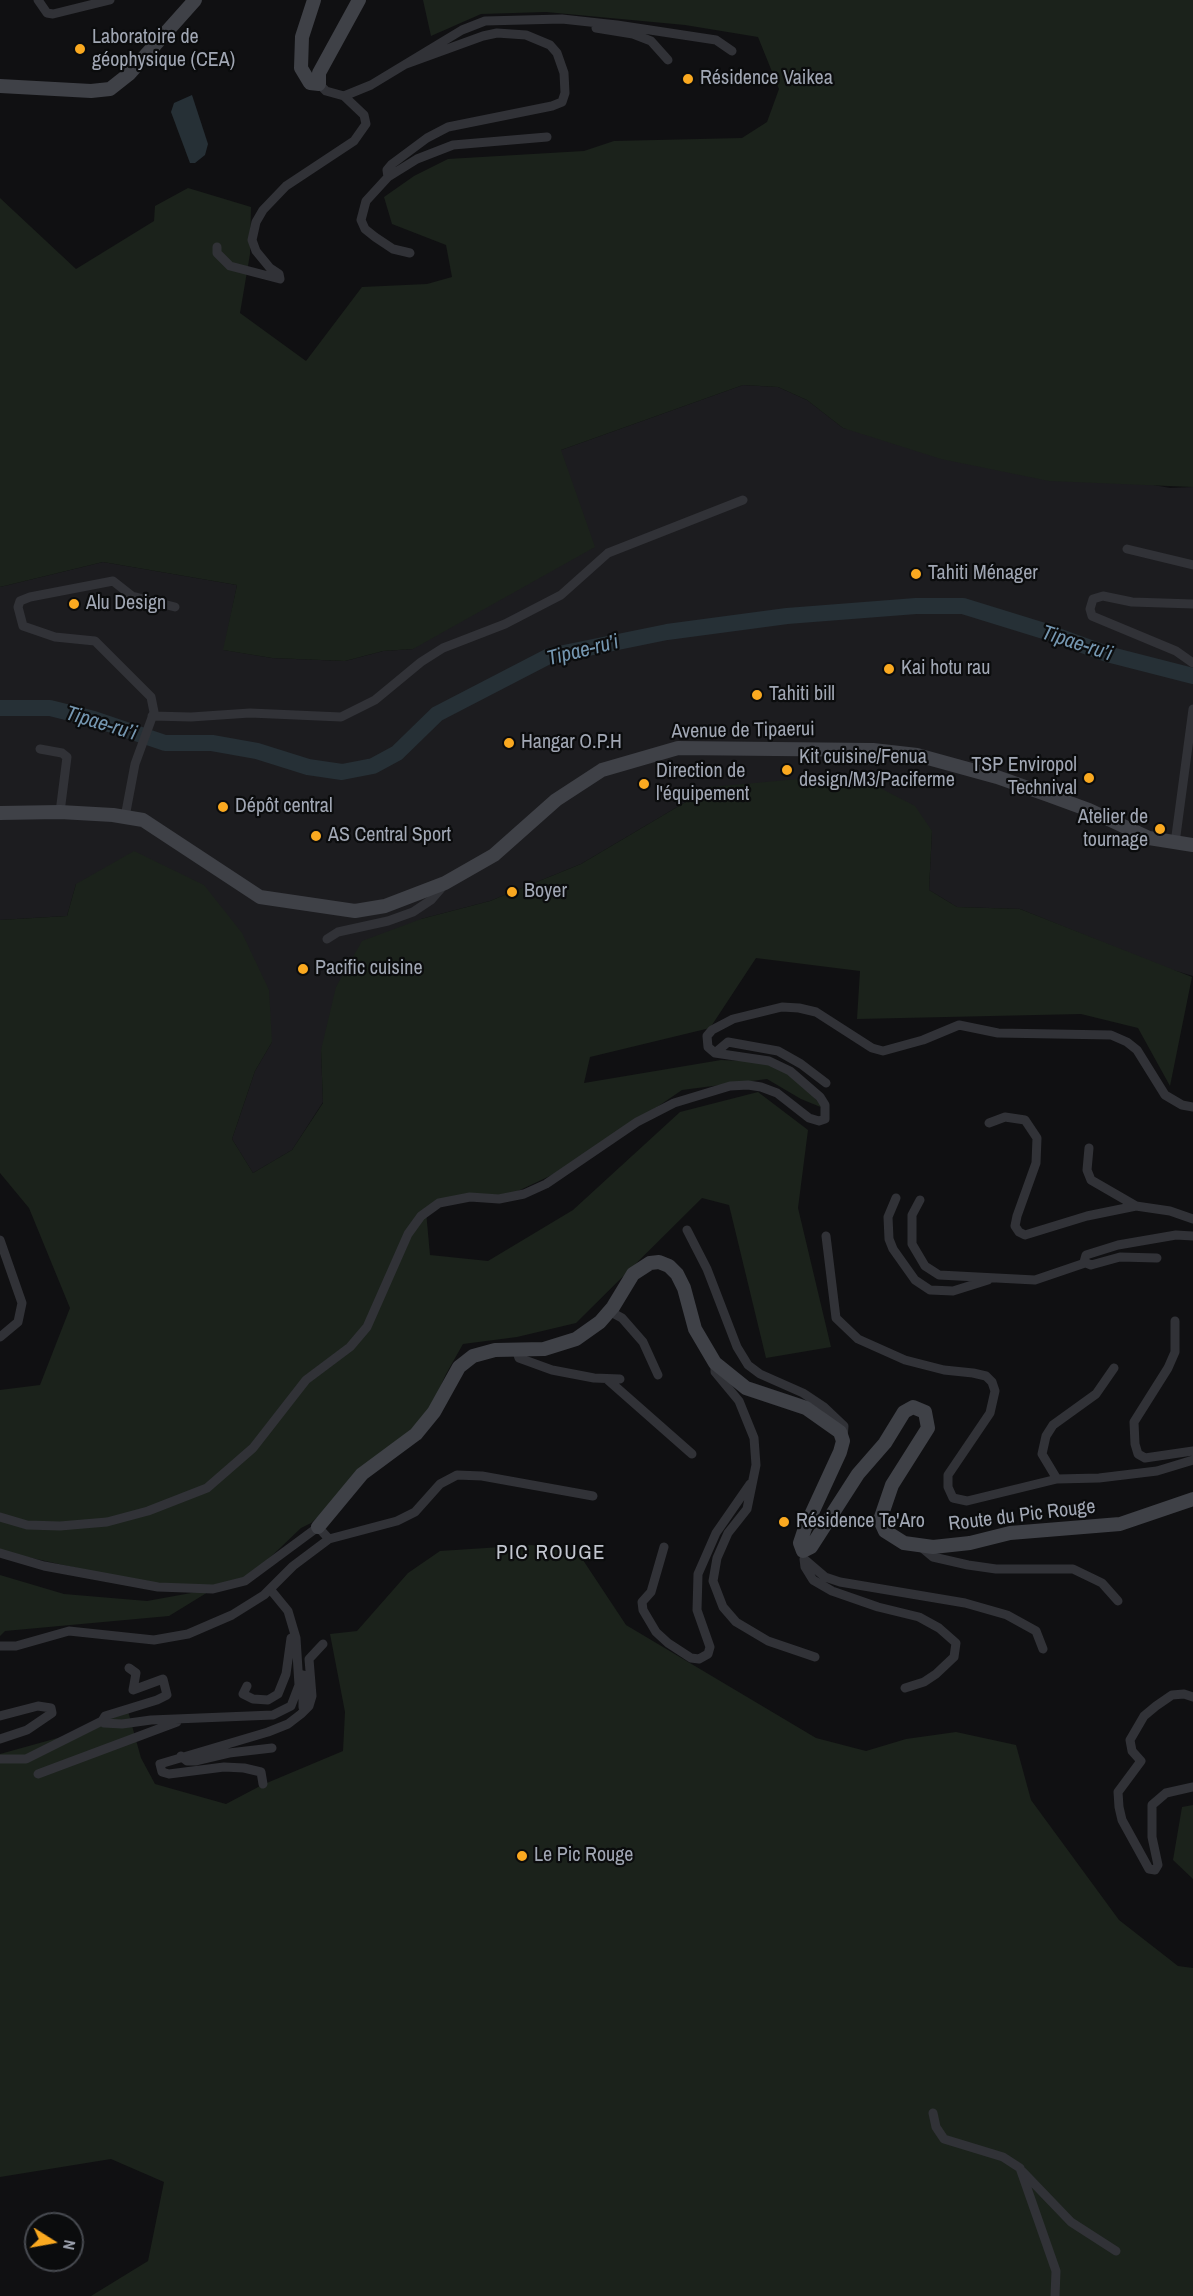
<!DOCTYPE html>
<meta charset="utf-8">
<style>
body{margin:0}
#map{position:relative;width:1193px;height:2296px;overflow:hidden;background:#101012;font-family:"Archivo Narrow",sans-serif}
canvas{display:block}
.north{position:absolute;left:24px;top:2212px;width:60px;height:60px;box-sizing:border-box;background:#0b0c0d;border:2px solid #474a50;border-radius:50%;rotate:101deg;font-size:16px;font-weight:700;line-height:24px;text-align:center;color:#a1a7b4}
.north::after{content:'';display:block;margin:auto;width:21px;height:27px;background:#faa920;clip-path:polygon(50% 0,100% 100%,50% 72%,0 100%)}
</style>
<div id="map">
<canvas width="1193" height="2296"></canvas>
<div class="north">N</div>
</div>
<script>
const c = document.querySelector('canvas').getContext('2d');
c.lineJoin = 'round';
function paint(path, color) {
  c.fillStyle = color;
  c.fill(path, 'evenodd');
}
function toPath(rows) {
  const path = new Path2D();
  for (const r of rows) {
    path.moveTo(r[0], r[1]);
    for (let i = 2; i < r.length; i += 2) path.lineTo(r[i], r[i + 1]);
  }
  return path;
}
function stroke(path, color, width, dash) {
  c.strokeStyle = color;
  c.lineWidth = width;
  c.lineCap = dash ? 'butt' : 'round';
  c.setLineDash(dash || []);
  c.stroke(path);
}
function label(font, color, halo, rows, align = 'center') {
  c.font = font + ' "Archivo Narrow",sans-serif';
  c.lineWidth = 4.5;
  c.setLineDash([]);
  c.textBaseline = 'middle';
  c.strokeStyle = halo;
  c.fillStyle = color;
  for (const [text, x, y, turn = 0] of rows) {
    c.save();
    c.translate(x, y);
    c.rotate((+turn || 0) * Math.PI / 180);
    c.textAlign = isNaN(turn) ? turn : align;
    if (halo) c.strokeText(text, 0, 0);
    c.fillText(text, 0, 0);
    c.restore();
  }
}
paint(toPath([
 [743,385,778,387,807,400,843,428,1170,488,1193,487,1193,976,1166,968,1020,909,957,907,929,890,932,831,711,787,581,864,490,901,421,919,321,1050,323,1102,292,1150,253,1173,232,1139,255,1071,272,1042,76,884,67,916,0,920,0,587,103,562,237,585,224,650,272,658,345,661,383,651,413,649,561,450]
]), '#1c1c1f');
paint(toPath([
 [423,0,1193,0,1193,487,1049,481,941,459,843,428,807,400,778,387,743,385,561,450,595,547,413,649,383,651,345,661,272,658,223,650,237,585,103,562,0,587,0,198,76,269,154,221,155,206,188,188,251,207,250,254,240,313,306,361,362,287,427,284,452,277,446,245,392,224,384,197,414,176,448,159,584,151,614,141,742,138,767,122,779,89,758,37,685,25,546,12,481,14,431,36],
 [853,774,915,806,932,831,929,890,957,907,1020,909,1192,977,1170,1086,1138,1028,1081,1014,857,1019,860,971,756,958,710,1028,590,1057,584,1083,721,1060,766,1062,799,1079,823,1108,801,1099,767,1079,682,1090,569,1167,503,1198,439,1202,426,1211,430,1255,488,1261,573,1210,680,1112,758,1092,808,1130,798,1208,831,1347,766,1358,729,1205,702,1198,576,1323,517,1337,463,1344,446,1374,429,1412,334,1503,311,1523,301,1528,258,1569,224,1589,158,1586,0,1551,0,1390,40,1385,70,1308,29,1208,0,1173,0,920,67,916,76,884,134,851,204,885,242,933,269,990,272,1042,255,1071,232,1139,253,1173,292,1150,323,1103,321,1050,336,987,362,941,421,919,490,901,581,864,711,787],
 [532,1545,579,1554,626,1625,816,1738,866,1751,906,1739,956,1732,1016,1745,1031,1800,1119,1920,1178,1966,1193,1968,1193,2296,91,2296,148,2261,164,2182,111,2159,0,2177,0,1754,72,1734,128,1711,141,1758,155,1784,226,1804,262,1785,343,1751,345,1712,330,1634,357,1631,408,1573,440,1551],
 [0,1575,64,1594,147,1601,213,1589,169,1616,5,1631,0,1636],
 [1193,1805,1193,1879,1173,1860,1182,1807]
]), '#1b221b');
paint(toPath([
 [192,95,208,144,205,155,195,163,190,163,171,112,174,103]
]), '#263036');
stroke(toPath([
 [0,708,50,708,94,719,165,743,212,743,257,751,308,767,342,772,373,766,397,753,437,714,549,656,667,632,787,616,916,606,963,606,1044,631,1107,654,1193,676]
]), '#263036', 16);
stroke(toPath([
 [38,0,47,13,53,14,110,0],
 [596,28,633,34,651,41,668,60],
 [406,64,483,36,497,33,526,35,550,45,557,53,564,73,565,93,562,102,552,106,448,127,427,138,392,164,387,170,388,177,417,159,453,145,547,137],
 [344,96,371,85,462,30,485,21,562,19,617,25,716,40,732,51],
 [388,177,366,201,361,220,365,229,375,237,393,249,410,253],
 [217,247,217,253,230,266,280,279,279,274,270,268,256,251,252,240,256,222,263,210,286,186,354,141,366,124,364,115,344,96,326,91,319,84],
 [1127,549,1193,565],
 [1193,604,1132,602,1103,596,1093,599,1090,609,1092,616,1176,651,1193,663],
 [152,716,191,717,250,713,341,717,375,700,421,662,443,648,505,624,561,595,608,553,743,500],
 [40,749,62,753,67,757,60,812],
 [125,817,135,764,154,712,151,697,95,641,55,637,23,626,18,607,20,601,30,597,113,581,132,596,175,607],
 [1175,843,1193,709],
 [327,939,338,932,388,921,413,912,431,900,444,885],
 [715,1053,728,1042,778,1051,801,1064,826,1083],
 [989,1123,1005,1117,1025,1120,1037,1138,1036,1163,1017,1216,1015,1226,1019,1232,1025,1235,1087,1216,1136,1206,1170,1211,1193,1219],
 [1089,1148,1087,1170,1091,1180,1136,1206],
 [896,1198,888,1217,889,1239,893,1249,915,1280,930,1290,953,1291,988,1280],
 [920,1200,912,1215,912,1244,925,1266,939,1275,1035,1280,1085,1263],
 [687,1230,707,1269,737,1347,748,1365,760,1374,803,1393,824,1407,844,1426,843,1439],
 [826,1236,836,1318,858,1339,905,1360,944,1370,973,1373,986,1376,992,1382,995,1391,990,1413,948,1475,948,1487,953,1498,967,1501,1057,1479,1099,1478,1157,1471,1193,1460],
 [0,1240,22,1303,18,1322,0,1337],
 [1157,1258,1120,1257,1091,1265,1084,1262,1086,1255,1118,1245,1176,1235,1193,1236],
 [609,1311,622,1318,643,1342,658,1375],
 [1175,1321,1175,1352,1168,1368,1134,1422,1135,1444,1138,1454,1145,1458,1193,1451],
 [516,1350,519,1358,552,1370,594,1378,620,1379],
 [715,1363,715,1372,739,1401,754,1438,756,1465,747,1509,728,1533,717,1558,713,1581,723,1607,736,1622,768,1641,815,1657],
 [608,1380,692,1454],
 [1057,1479,1042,1454,1046,1436,1053,1425,1096,1394,1114,1368],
 [0,1517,27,1525,60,1526,107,1522,148,1511,207,1488,253,1448,306,1380,350,1347,367,1327,408,1234,421,1216,439,1203,470,1197,499,1199,524,1194,546,1184,637,1122,674,1103,730,1086,748,1085,761,1087,777,1093,809,1118,819,1121,825,1119,825,1105,820,1097,790,1071,769,1061,715,1053,708,1047,707,1036,712,1030,733,1019,782,1007,799,1008,816,1012,872,1048,883,1051,923,1040,959,1025,998,1033,1111,1035,1127,1042,1137,1050,1165,1095,1182,1105,1193,1107],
 [329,1539,397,1521,415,1512,440,1484,457,1475,482,1476,593,1496],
 [920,1546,933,1557,968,1565,996,1569,1073,1569,1102,1583,1118,1601],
 [664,1547,651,1592,642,1602,643,1610,656,1632,668,1643,691,1658,699,1659,708,1654,710,1647,697,1610,698,1574,716,1533,750,1484],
 [0,1553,44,1566,158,1587,213,1589,245,1581,318,1527,329,1539,293,1566,264,1595,232,1615,188,1634,154,1640,69,1631,16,1646,0,1646],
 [804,1559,825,1577,840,1582,965,1603,1007,1615,1036,1631,1043,1649],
 [804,1559,805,1567,813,1580,832,1591,878,1607,919,1617,939,1628,956,1643,954,1657,936,1674,924,1682,905,1688],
 [303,1675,303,1707,307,1708],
 [247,1686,243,1694,253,1699,268,1700,278,1694,286,1674,291,1638],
 [1193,1697,1184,1694,1172,1695,1156,1706,1144,1716,1130,1740,1132,1751,1141,1761,1118,1792,1119,1807,1122,1820,1149,1869,1155,1870,1158,1865,1152,1837,1152,1805,1166,1793,1193,1787],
 [0,1716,38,1706,51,1708,52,1713,27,1730,0,1739],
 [102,1721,104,1723,122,1724,151,1720,273,1715,291,1706,299,1685,296,1638,288,1611,270,1589],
 [181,1756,187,1761,195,1761,229,1753,272,1748],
 [0,1759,26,1759,102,1721,105,1716,157,1700,167,1695,163,1679,133,1690,136,1673,129,1668],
 [38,1774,177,1722],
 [263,1784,261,1772,244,1768,224,1767,169,1774,162,1772,160,1764,268,1732,288,1724,301,1714,309,1706,312,1696,309,1659,323,1644],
 [933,2113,936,2127,944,2139,1003,2157,1020,2168,1056,2271,1055,2296],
 [1023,2172,1071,2222,1116,2251]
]), '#313237', 9);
stroke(toPath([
 [314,0,302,37,301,68,310,83,319,84,319,73,359,0],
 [0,86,91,91,110,89,129,74,195,0],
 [0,813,60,812,113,815,143,820,260,897,355,911,385,906,445,883,494,855,556,800,602,770,678,748,873,750,917,755,997,777,1048,795,1089,810,1149,838,1193,845],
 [318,1527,362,1474,416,1434,434,1412,459,1367,473,1356,495,1350,544,1349,576,1339,600,1322,613,1307,633,1274,650,1263,659,1262,669,1266,677,1274,684,1288,695,1329,715,1363,746,1388,806,1408,840,1432,843,1441,840,1452,805,1528,800,1543,803,1551,811,1547,858,1474,885,1443,904,1412,913,1407,925,1412,928,1428,892,1485,880,1520,885,1531,904,1543,933,1547,970,1543,1010,1533,1120,1524,1193,1499]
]), '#3f4147', 14);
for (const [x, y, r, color] of [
 [80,49,6,"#faa920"],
 [688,79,6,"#faa920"],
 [916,574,6,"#faa920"],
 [74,604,6,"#faa920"],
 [889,669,6,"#faa920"],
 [757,695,6,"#faa920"],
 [509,743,6,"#faa920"],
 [787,770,6,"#faa920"],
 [1089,778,6,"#faa920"],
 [644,784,6,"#faa920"],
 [223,807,6,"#faa920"],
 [1160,829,6,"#faa920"],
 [316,836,6,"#faa920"],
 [512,892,6,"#faa920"],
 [303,969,6,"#faa920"],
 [784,1522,6,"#faa920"],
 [522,1856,6,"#faa920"]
]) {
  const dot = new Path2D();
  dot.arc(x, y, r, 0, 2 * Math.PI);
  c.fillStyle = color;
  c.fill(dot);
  stroke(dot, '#0b0c0d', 2);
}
label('20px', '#a1a7b4', '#0b0c0d', [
 ["Laboratoire de",92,38],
 ["géophysique (CEA)",92,61],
 ["Résidence Vaikea",700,79],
 ["Tahiti Ménager",928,574],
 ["Alu Design",86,604],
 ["Kai hotu rau",901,669],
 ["Tahiti bill",769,695],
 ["Hangar O.P.H",521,743],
 ["Kit cuisine/Fenua",799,758],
 ["design/M3/Paciferme",799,781],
 ["TSP Enviropol",1077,766,"right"],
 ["Technival",1077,789,"right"],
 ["Direction de",656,772],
 ["l'équipement",656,795],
 ["Dépôt central",235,807],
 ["Atelier de",1148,818,"right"],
 ["tournage",1148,841,"right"],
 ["AS Central Sport",328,836],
 ["Boyer",524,892],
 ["Pacific cuisine",315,969],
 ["Résidence Te'Aro",796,1522],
 ["Le Pic Rouge",534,1856]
], 'left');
label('20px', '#a1a7b4', '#0b0c0d', [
 ["Avenue de Tipaerui",743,731,-1],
 ["Route du Pic Rouge",1022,1516,-7]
]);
label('italic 21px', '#7597b1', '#0b0c0d', [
 ["Tipae-ru’i",1077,644,18],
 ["Tipae-ru’i",583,651,-14],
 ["Tipae-ru’i",101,724,17]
]);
c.letterSpacing = '1.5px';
label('21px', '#c2c6cf', '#0b0c0d', [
 ["PIC ROUGE",551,1553]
]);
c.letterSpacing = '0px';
</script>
